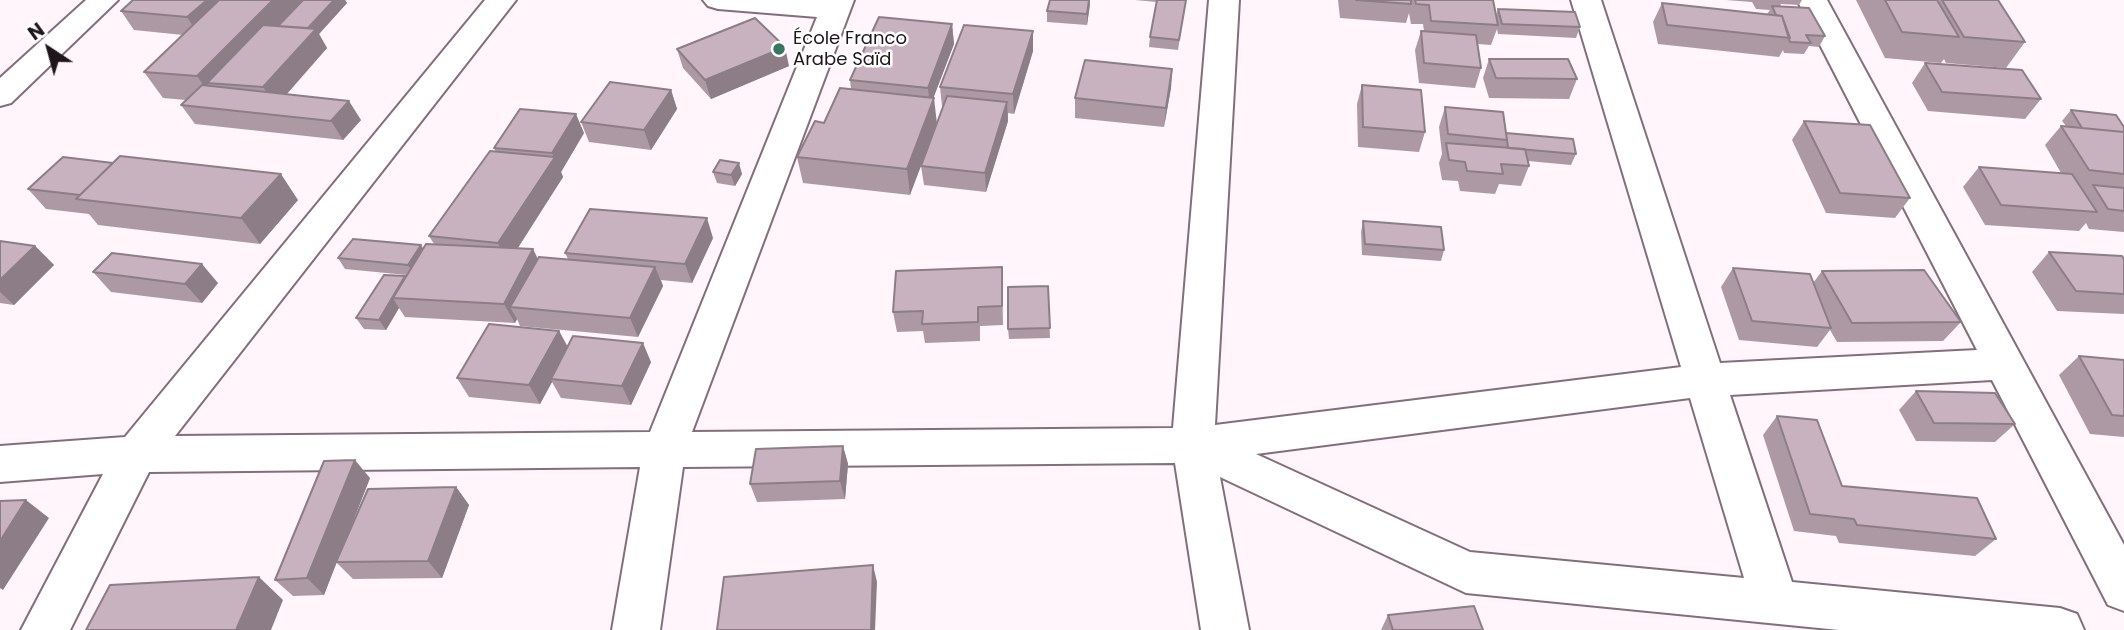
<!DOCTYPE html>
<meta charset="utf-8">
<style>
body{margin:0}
#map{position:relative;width:2124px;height:630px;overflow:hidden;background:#fff5fa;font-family:Poppins,sans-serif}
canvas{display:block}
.north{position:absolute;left:14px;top:14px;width:70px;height:70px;-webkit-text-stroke:5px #fff;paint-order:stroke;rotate:324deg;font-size:19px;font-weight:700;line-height:28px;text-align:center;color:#1f161b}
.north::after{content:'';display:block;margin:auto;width:24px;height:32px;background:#1f161b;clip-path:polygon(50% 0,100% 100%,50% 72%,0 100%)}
</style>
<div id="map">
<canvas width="2124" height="630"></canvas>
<div class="north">N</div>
</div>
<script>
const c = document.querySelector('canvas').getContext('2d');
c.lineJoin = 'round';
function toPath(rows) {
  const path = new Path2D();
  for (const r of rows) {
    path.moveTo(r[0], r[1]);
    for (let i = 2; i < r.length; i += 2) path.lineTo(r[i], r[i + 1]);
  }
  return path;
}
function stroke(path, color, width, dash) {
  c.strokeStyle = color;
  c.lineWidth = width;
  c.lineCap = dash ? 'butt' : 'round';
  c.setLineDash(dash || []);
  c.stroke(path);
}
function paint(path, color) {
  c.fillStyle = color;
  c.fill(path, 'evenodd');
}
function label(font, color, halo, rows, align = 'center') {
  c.font = font + ' Poppins,sans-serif';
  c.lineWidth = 5;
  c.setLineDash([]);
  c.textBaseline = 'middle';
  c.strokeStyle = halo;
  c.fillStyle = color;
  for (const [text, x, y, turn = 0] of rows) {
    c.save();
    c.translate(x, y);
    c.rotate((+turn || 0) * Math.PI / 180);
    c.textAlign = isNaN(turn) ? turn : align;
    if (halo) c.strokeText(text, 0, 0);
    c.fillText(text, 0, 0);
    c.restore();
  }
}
const minor = toPath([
 [86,0,118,0,11,103,0,106,0,78,86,0],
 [485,0,516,0,175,436,650,432,817,17,718,9,708,6,703,0,854,0,692,432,1173,428,1209,0,1239,0,1215,425,1681,367,1571,0,1601,0,1720,363,1977,350,1797,0,1827,0,2124,545,2124,611,2108,605,1992,380,1730,395,1792,582,2060,608,2077,614,2084,630,1839,630,1466,593,1220,477,1249,630,1201,630,1175,463,683,467,660,630,612,630,640,467,149,472,70,630,21,630,103,474,0,482,0,446,125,437,485,0],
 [1690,398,1744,578,1470,552,1256,454,1690,398]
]);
stroke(minor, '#836e7a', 4);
paint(minor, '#fff');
paint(toPath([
 [133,0,345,0,347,3,319,34,327,48,287,94,361,120,343,140,195,124,181,105,186,100,163,98,144,72,183,35,134,30,121,11],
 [1050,0,1090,0,1087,25,1047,22,1047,11],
 [1135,0,1186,0,1178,50,1149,47,1150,37,1157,2],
 [1338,0,1493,0,1496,15,1498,9,1580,27,1576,38,1498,34,1497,29,1491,45,1478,44,1481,68,1475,88,1419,83,1415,50,1421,31,1424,31,1423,24,1411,24,1409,13,1406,23,1340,18],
 [1726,0,1802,0,1799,5,1781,4,1780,6,1825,36,1819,47,1809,46,1804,54,1784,53,1783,50,1779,57,1658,44,1653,22,1662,3,1767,14,1770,10,1756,9,1752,2],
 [1856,0,1998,0,2025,42,2006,68,1946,63,1944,59,1941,63,1885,58],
 [952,24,954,44,933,98,910,195,803,183,797,157,851,89,850,80],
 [1033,31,1033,51,1014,114,1008,113,1008,121,986,192,924,185,921,166,943,106,942,106,940,87],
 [677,49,789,66,711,99,683,68],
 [1489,59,1577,79,1569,99,1489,98,1483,78],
 [1925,63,2041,99,2025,119,1928,111,1912,83],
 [1172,69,1171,88,1164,127,1075,118,1075,98],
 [1362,85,1425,132,1419,152,1358,147,1357,104],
 [671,90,677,109,651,150,589,142,581,122],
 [1445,107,1506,133,1576,154,1571,165,1528,161,1529,166,1521,186,1499,184,1495,194,1460,191,1458,181,1442,180,1439,163,1442,154,1439,127],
 [2071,110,2124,127,2124,232,2089,229,2086,223,2079,231,1985,225,1963,187,1979,167,2061,173,2045,145,2061,126,2066,126,2062,121],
 [1804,121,1910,198,1895,218,1826,213,1792,140],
 [584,133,561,172,563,177,518,248,538,259,568,259,565,253,713,238,692,283,661,280,663,286,638,337,520,326,517,319,515,323,405,317,399,308,386,330,364,329,356,318,405,277,407,275,345,269,338,258,423,248,434,244,429,236,496,152,494,148],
 [713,172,742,174,735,186,717,183],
 [28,189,298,200,260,244,98,225,89,214,46,209],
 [1363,221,1444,250,1441,261,1362,255,1361,232],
 [0,241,35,246,54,265,14,305,0,303],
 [2049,252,2124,259,2124,314,2057,311,2032,272],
 [1002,267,1003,325,980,326,980,341,925,343,923,331,897,332,893,312],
 [1733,268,1813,283,1822,271,1961,322,1943,341,1837,342,1830,330,1817,347,1739,340,1721,287],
 [93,272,218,283,202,303,111,292],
 [1048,286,1050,338,1009,339,1008,329],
 [559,331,568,347,651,362,631,405,561,398,552,382,540,404,469,397,457,378],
 [2079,356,2124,360,2124,437,2090,434,2059,375],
 [1916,391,2015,424,1995,442,1916,441,1899,410],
 [1777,416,1842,486,1996,539,1975,556,1839,543,1836,536,1794,531,1763,435],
 [843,446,848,464,845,499,757,502,750,484],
 [370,478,339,557,456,487,469,505,442,578,353,579,336,562,324,595,293,596,275,580],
 [1388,615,1483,630,1381,630]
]), '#ad99a4');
paint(toPath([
 [207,0,222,0,200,37,187,17],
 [273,0,312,0,207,83,218,99,215,102,197,76],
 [334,0,345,0,347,3,319,34,327,48,276,106,263,87,306,31],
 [1089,0,1090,5,1087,25,1087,14],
 [952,24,954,44,930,107,928,88],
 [1033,31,1033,51,1014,114,1013,94],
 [785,47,789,66,711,99,705,80],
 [1172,69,1171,88,1164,127,1166,108],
 [671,90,677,109,651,150,644,130],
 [934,98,937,124,910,195,907,169],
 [349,101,361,120,343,140,331,121],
 [1007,102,1008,121,986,192,985,173],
 [576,114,584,133,561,172,563,177,508,263,498,243,554,158,552,153],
 [739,163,742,174,735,186,731,175],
 [281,174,298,200,260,244,241,218],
 [707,218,713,238,692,283,685,264],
 [421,245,428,256,414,275,408,265],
 [35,246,54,265,14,305,0,292,0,280],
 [533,249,543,269,510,307,517,319,515,323,504,304],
 [202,264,218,283,202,303,185,284],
 [655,267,663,286,638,337,630,318],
 [405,276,393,298,399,308,386,330,379,320],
 [559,331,569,350,551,379,552,382,540,404,529,385],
 [643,343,651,362,631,405,622,386],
 [843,446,848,464,845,499,840,481],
 [355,460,370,478,324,595,307,578],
 [456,487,469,505,442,578,428,561],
 [26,500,49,518,3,590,0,588,0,541],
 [873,565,877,582,875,630,871,630],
 [259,577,283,600,271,630,236,630]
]), '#8d7d86');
const building = toPath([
 [133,0,207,0,187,17,121,11,133,0],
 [219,0,273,0,197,76,144,72,219,0],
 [303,0,334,0,308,28,278,26,303,0],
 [1050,0,1089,0,1087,14,1047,11,1050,0],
 [1157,0,1186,0,1179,40,1150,37,1157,0],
 [1356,0,1411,0,1411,4,1356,0],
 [1415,0,1493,0,1498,25,1431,21,1429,5,1416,4,1415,0],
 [1885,0,1937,0,1959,37,1902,32,1885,0],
 [1942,0,1998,0,2025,42,1964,37,1942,0],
 [1662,3,1782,16,1790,38,1667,25,1662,3],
 [1772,6,1809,8,1825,36,1806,35,1811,43,1790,42,1782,16,1776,15,1772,6],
 [1498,9,1575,12,1580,27,1502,24,1498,9],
 [879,17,952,24,928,88,850,80,879,17],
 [755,18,785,47,705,80,677,49,755,18],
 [263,25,316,29,263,87,207,83,263,25],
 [964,25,1033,31,1013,94,940,87,964,25],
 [1421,31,1476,35,1481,68,1424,63,1421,31],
 [1489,59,1568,59,1577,79,1496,78,1489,59],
 [1085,60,1172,69,1166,108,1075,98,1085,60],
 [1925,63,2022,70,2041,99,1942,92,1925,63],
 [610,82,671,90,644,130,581,122,610,82],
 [202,85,349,101,331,121,181,105,202,85],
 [1362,85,1421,90,1425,132,1363,127,1362,85],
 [840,88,934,98,907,169,797,157,815,121,824,123,840,88],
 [947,96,1007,102,985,173,921,166,947,96],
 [1445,107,1503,112,1507,140,1448,134,1445,107],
 [520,109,576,114,552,153,494,148,520,109],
 [2071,110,2116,115,2124,127,2124,132,2082,128,2071,110],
 [1804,121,1870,125,1910,198,1840,193,1804,121],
 [2061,126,2124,132,2124,174,2089,170,2061,126],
 [1506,133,1573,139,1576,154,1508,148,1506,133],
 [1446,143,1525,149,1529,166,1501,164,1503,174,1467,171,1465,162,1449,160,1446,143],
 [490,151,555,157,498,243,429,236,490,151],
 [120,156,281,174,241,218,76,199,120,156],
 [63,157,113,163,80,195,28,189,63,157],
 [720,160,739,163,731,175,713,172,720,160],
 [1979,167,2072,174,2097,212,2001,205,1979,167],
 [2093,185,2124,188,2124,211,2108,209,2093,185],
 [590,209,707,218,685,264,565,253,590,209],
 [1363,221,1441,227,1444,250,1365,244,1363,221],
 [353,239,421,245,408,265,338,258,353,239],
 [0,241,35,246,0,280,0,241],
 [426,244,533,249,504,304,393,298,426,244],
 [2049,252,2122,256,2124,259,2124,294,2076,291,2049,252],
 [112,253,202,264,185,284,93,272,112,253],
 [539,257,655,267,630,318,510,307,539,257],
 [1002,267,1002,306,978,307,978,322,922,324,923,311,893,312,896,271,1002,267],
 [1733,268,1810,274,1831,328,1752,321,1733,268],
 [1924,270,1961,322,1852,323,1822,271,1924,270],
 [384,275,405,276,379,320,356,318,384,275],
 [1048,286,1050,328,1008,329,1008,287,1048,286],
 [489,324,559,331,529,385,457,378,489,324],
 [573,336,643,343,622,386,551,379,573,336],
 [2079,356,2124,360,2124,416,2112,415,2079,356],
 [1916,391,1995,393,2015,424,1934,423,1916,391],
 [1777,416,1817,420,1842,486,1977,498,1996,539,1857,525,1854,519,1810,514,1777,416],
 [843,446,840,481,750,484,756,449,843,446],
 [355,460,307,578,275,580,324,461,355,460],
 [456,487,428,561,336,562,368,489,456,487],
 [26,500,0,541,0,501,26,500],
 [873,565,871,630,717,630,724,577,873,565],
 [259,577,236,630,86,630,110,585,259,577],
 [1474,606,1483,630,1393,630,1388,615,1474,606]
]);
paint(building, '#c9b2bf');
stroke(building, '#8d7d86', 2);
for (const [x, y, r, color] of [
 [779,49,7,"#397661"]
]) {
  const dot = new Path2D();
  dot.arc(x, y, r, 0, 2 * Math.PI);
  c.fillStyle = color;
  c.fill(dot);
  stroke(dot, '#fff', 2.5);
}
label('18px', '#1f161b', '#fff', [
 ["École Franco",793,39],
 ["Arabe Saïd",793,60]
], 'left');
</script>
